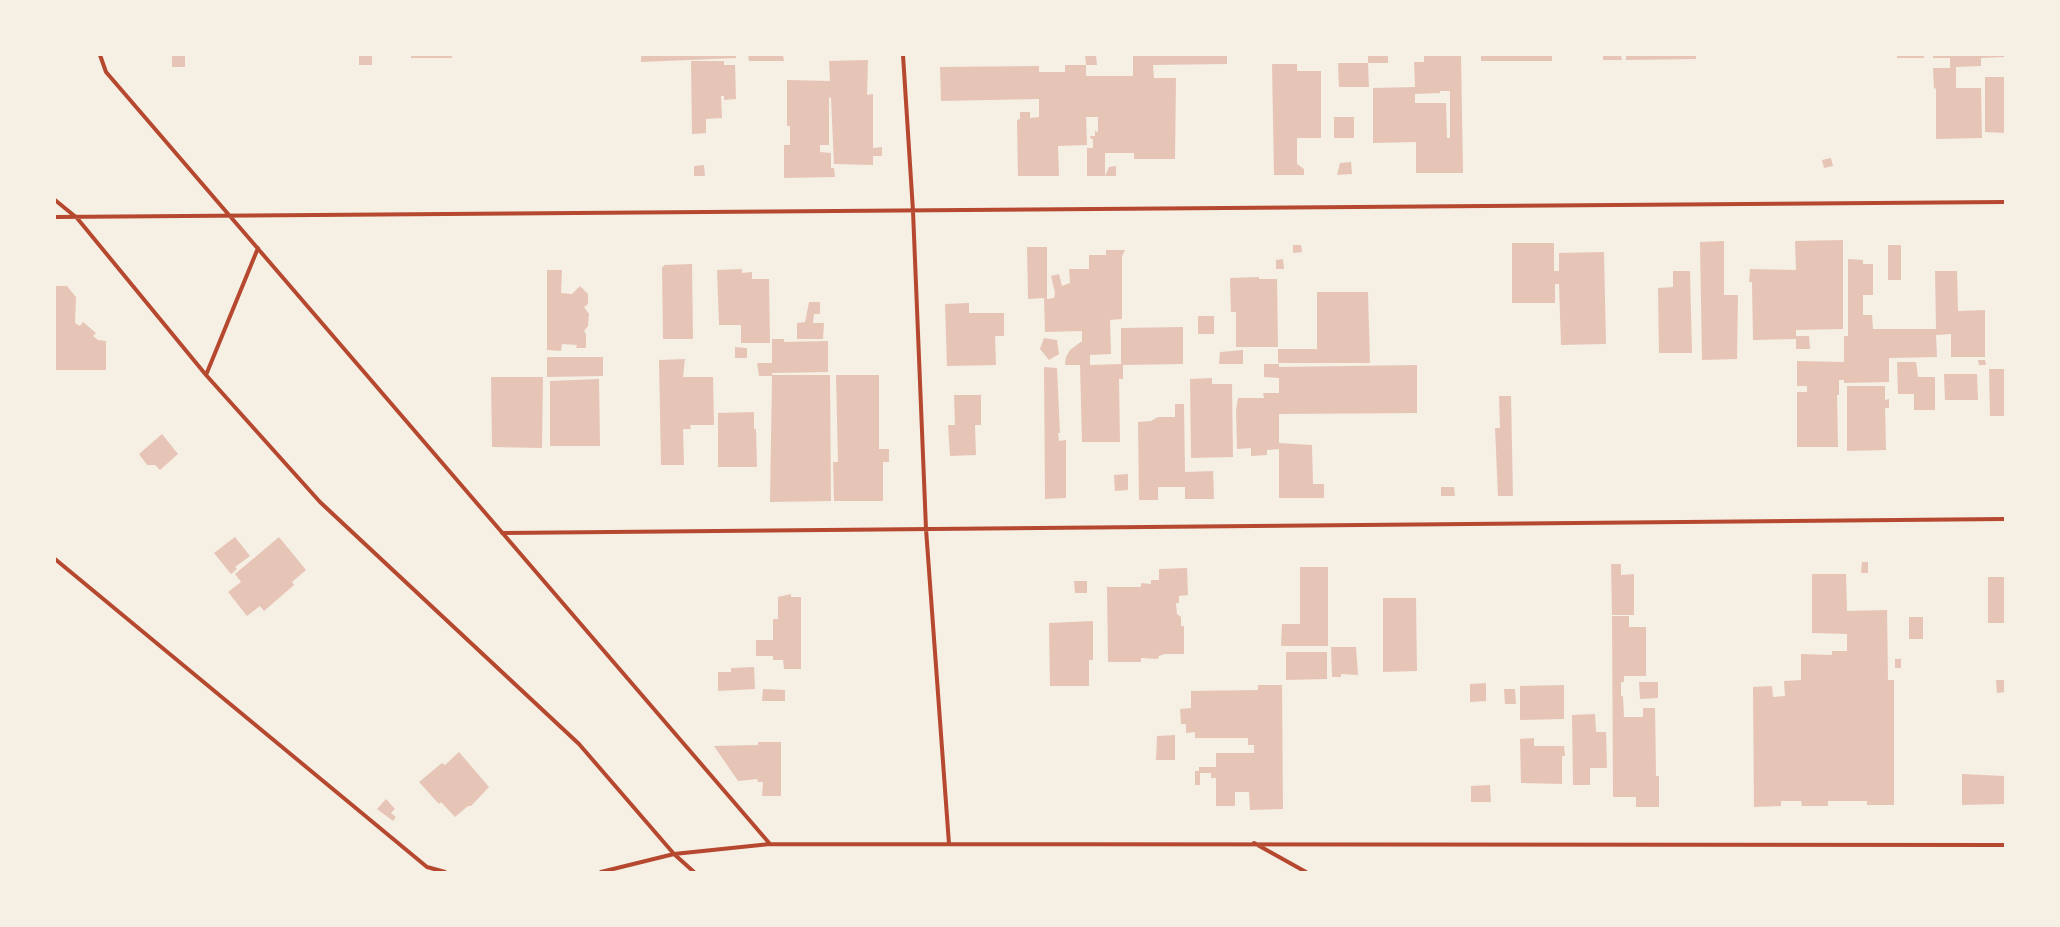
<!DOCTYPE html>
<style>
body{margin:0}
#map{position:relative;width:2060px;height:927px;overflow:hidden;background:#f6efe4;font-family:Rubik,sans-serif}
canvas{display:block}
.frame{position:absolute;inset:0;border:56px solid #f6efe4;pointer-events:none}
</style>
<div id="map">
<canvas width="2060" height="927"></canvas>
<div class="frame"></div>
</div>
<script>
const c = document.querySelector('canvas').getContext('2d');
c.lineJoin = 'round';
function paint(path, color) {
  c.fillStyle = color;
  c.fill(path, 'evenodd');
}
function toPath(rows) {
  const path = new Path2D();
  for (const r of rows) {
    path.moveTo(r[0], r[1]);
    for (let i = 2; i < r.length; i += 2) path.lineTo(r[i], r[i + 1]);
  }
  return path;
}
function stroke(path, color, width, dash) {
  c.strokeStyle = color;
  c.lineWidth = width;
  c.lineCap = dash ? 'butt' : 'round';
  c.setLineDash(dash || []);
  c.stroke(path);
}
paint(toPath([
 [172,55,185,55,185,67,172,67],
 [359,55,372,55,372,65,359,65],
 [411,55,452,55,452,58,411,58],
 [641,55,736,55,736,58,641,62],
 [748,55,783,55,784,61,749,61],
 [1085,55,1096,55,1097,65,1086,65,1086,76,1133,76,1133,55,1227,55,1227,64,1153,65,1154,78,1176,78,1175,159,1134,159,1134,153,1105,153,1105,176,1109,167,1116,166,1116,176,1087,176,1087,148,1093,148,1093,139,1091,139,1090,136,1095,136,1095,131,1098,132,1098,117,1086,117,1087,145,1058,146,1059,176,1018,176,1017,120,1020,119,1020,112,1030,112,1030,118,1039,117,1039,99,941,101,940,67,1039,66,1039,72,1065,72,1065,65,1086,65],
 [1368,55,1388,55,1388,63,1368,63],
 [1424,55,1461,55,1463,173,1416,173,1416,142,1373,143,1373,88,1415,87,1414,62,1424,62],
 [1440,91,1450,91,1450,138,1447,138,1446,103,1415,103,1415,94,1440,93],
 [1481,55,1552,55,1552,61,1481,61],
 [1603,55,1621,55,1622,60,1603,60],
 [1626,55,1696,55,1696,59,1626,60],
 [1897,55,1924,55,1924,58,1897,58],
 [1933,55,2005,55,2005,57,1981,58,1981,66,1956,67,1956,88,1981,88,1982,138,1936,139,1936,89,1934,88,1933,68,1950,68,1950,58,1933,58],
 [868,60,867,95,873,94,873,148,882,147,882,156,873,156,873,165,834,164,831,98,829,97,829,145,820,145,820,152,831,153,831,168,834,168,835,177,784,178,784,145,790,145,790,126,787,126,787,80,830,81,829,61],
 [691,61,724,61,724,65,735,65,736,99,724,100,724,96,721,96,722,118,706,119,706,133,692,134],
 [1338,63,1368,63,1369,87,1339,87],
 [1272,64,1297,64,1297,71,1321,71,1321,138,1297,138,1297,164,1304,169,1304,175,1274,175],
 [1985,77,2005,77,2005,133,1985,132],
 [1334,117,1354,117,1354,138,1334,138],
 [1831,158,1833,166,1824,168,1822,160],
 [1351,162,1352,174,1337,175,1340,163],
 [704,165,705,176,694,176,694,166],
 [1843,240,1843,329,1796,330,1796,336,1809,336,1810,349,1796,349,1796,339,1753,340,1752,282,1749,282,1750,269,1796,270,1795,241],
 [1724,241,1724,295,1738,295,1737,359,1702,360,1700,242],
 [1512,243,1554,243,1554,271,1559,271,1559,253,1604,252,1606,344,1561,345,1559,284,1555,284,1555,303,1512,303],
 [1293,245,1301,245,1302,252,1293,253],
 [1888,245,1901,245,1901,280,1888,280],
 [1027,247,1047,247,1047,299,1054,298,1055,293,1051,276,1059,274,1062,286,1070,283,1069,269,1089,269,1089,255,1106,255,1106,250,1125,250,1122,256,1122,319,1110,320,1111,354,1090,355,1090,365,1121,364,1121,328,1183,327,1183,364,1123,365,1123,379,1119,379,1120,442,1082,442,1080,365,1065,365,1066,357,1070,350,1082,341,1082,331,1045,332,1044,298,1028,299],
 [1283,259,1284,269,1276,269,1276,260],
 [1848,259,1863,260,1863,264,1873,264,1873,295,1863,295,1863,315,1872,315,1873,329,1936,329,1935,271,1957,271,1958,311,1985,310,1985,357,1951,357,1951,334,1936,335,1937,357,1889,358,1889,382,1844,383,1844,380,1839,380,1839,395,1837,395,1838,447,1797,447,1797,392,1807,392,1807,386,1797,386,1797,361,1844,362,1844,336,1848,336],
 [692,264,693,339,663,339,662,267,664,266,664,265],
 [742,269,742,273,752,272,752,279,769,279,770,343,741,343,741,325,719,325,717,270],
 [547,270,562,270,561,293,572,294,580,286,588,294,588,304,584,307,589,314,588,326,584,331,586,334,586,348,576,348,577,345,562,344,561,351,547,350],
 [1673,271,1690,271,1692,353,1659,353,1658,288,1673,287],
 [1259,277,1259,279,1277,279,1278,347,1236,347,1236,312,1231,312,1230,278],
 [55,286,67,286,76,297,75,323,80,326,83,322,96,333,93,336,98,340,106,341,106,370,55,370],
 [1317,292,1368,292,1370,363,1278,363,1278,349,1317,349],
 [809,302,820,302,820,314,814,314,813,323,824,323,823,339,797,339,797,323,805,322],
 [969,303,969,313,1004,313,1004,336,995,336,996,365,947,366,945,304],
 [1198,316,1214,316,1214,334,1198,334],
 [1044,338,1057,340,1059,354,1049,360,1040,349],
 [772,339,784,339,784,342,828,341,828,372,772,373,772,375,830,375,831,501,770,502,772,376,759,376,757,363,772,363],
 [735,347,747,348,747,358,735,358],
 [1243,350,1243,364,1219,364,1220,352],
 [547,357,603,357,603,376,547,377],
 [685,359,683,377,713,377,714,425,690,425,691,429,683,429,684,465,661,465,659,360],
 [1978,360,1985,360,1986,365,1979,365],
 [1897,362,1916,362,1918,377,1935,377,1935,410,1914,410,1914,394,1898,394],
 [1264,364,1279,364,1279,367,1417,365,1417,413,1279,414,1279,443,1312,445,1313,484,1324,484,1324,498,1279,498,1279,449,1267,450,1267,455,1251,456,1251,448,1237,449,1236,410,1238,398,1264,398,1263,393,1279,393,1279,378,1264,377],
 [1044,367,1057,368,1060,433,1058,433,1059,441,1066,440,1066,498,1045,499],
 [1989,369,2005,369,2005,416,1990,416],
 [1944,374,1977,374,1978,400,1945,400],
 [836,375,879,375,879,449,889,449,889,462,883,462,883,501,834,501,833,462,838,462],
 [491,377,543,377,542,448,492,447],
 [1212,378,1212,384,1232,384,1233,457,1191,458,1190,379],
 [599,379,600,446,550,446,550,381],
 [1847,386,1885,386,1885,400,1889,399,1889,408,1885,408,1886,450,1847,451],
 [954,395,981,395,981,425,975,425,976,455,950,456,948,425,955,425],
 [1499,396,1511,396,1513,496,1498,496,1495,428,1500,428],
 [1175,404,1184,404,1185,472,1213,471,1214,499,1185,499,1185,487,1158,487,1158,500,1139,500,1138,422,1151,421,1158,417,1175,417],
 [754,412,754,429,756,429,757,467,718,467,718,413],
 [162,434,178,454,160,470,155,465,147,465,139,454],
 [1128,474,1128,490,1115,491,1114,475],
 [1441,487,1454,487,1455,496,1441,496],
 [235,537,250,556,235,567,237,569,231,574,214,553],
 [279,537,306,570,292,582,294,585,264,611,260,606,247,616,228,592,241,582,235,574],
 [1862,562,1868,562,1868,573,1861,573],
 [1611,564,1621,564,1621,575,1634,574,1634,615,1612,615],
 [1300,567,1328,567,1328,646,1281,646,1282,624,1300,624],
 [1187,568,1188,595,1179,596,1179,603,1176,603,1177,614,1181,617,1181,626,1184,626,1184,654,1165,654,1159,656,1158,659,1141,658,1141,662,1108,662,1107,587,1141,587,1141,583,1151,584,1151,580,1159,580,1159,569],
 [1812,574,1846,574,1847,611,1887,610,1888,680,1894,680,1894,805,1867,805,1867,801,1828,801,1828,806,1802,806,1801,801,1781,801,1781,806,1754,807,1753,687,1772,686,1773,697,1785,696,1784,681,1801,680,1801,654,1832,655,1832,651,1847,651,1847,634,1812,633],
 [1988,577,2005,577,2005,623,1988,623],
 [1074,581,1087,581,1087,593,1075,593],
 [791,594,791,597,801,597,801,669,784,669,783,660,773,660,773,656,756,656,756,640,773,640,773,619,778,619,778,597],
 [1383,598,1416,598,1417,671,1383,672],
 [1612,616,1629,616,1629,627,1646,627,1646,676,1624,676,1624,682,1621,682,1621,696,1623,696,1624,717,1643,717,1643,708,1655,708,1656,776,1659,776,1659,807,1636,807,1636,797,1613,797],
 [1909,617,1923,617,1923,639,1909,639],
 [1093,621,1093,660,1089,660,1089,686,1050,686,1049,623],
 [1331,647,1356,647,1358,675,1341,674,1341,677,1332,677],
 [1286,652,1327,652,1327,679,1286,680],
 [1895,659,1901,659,1901,668,1895,668],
 [754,667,755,689,718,691,718,672,731,672,731,668],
 [1996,680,2005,680,2005,692,1997,693],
 [1639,682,1658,682,1658,698,1640,699],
 [1486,683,1486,701,1470,702,1470,684],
 [1258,685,1282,685,1283,809,1250,810,1249,792,1235,792,1235,806,1216,806,1216,778,1211,778,1211,773,1200,773,1200,785,1195,785,1195,771,1199,771,1199,767,1216,767,1216,753,1254,753,1254,745,1248,745,1248,738,1195,738,1195,732,1186,733,1186,724,1181,724,1180,709,1191,708,1191,691,1258,690],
 [1564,685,1564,719,1520,720,1520,686],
 [763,689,785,690,785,701,762,701],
 [1504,689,1515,689,1516,704,1505,704],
 [1595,714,1596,732,1606,732,1607,768,1590,768,1590,785,1573,785,1572,715],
 [1175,735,1175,760,1156,760,1157,736],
 [1534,738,1534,746,1564,746,1565,756,1562,756,1562,784,1521,783,1520,739],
 [758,742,781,742,781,796,762,796,763,782,758,782,757,779,738,781,714,746,758,745],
 [459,752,489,787,471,806,468,806,455,817,441,802,439,804,419,782,442,763,445,765],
 [1962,774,2005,776,2005,804,1962,805],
 [1490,785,1491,802,1471,802,1471,786],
 [386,799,395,809,391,813,396,817,393,821,377,809]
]), '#e6c5b7');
stroke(toPath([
 [100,55,106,72,770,844],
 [903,55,913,211,926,529,949,844],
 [55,200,77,218,206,375,320,502,579,744,674,854,694,872],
 [55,217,2005,202],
 [206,375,258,248],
 [502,533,2005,519],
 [55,559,427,867,445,872],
 [1254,843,1306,872],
 [601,872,674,854,770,844,2005,845]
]), '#b5482f', 4);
</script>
